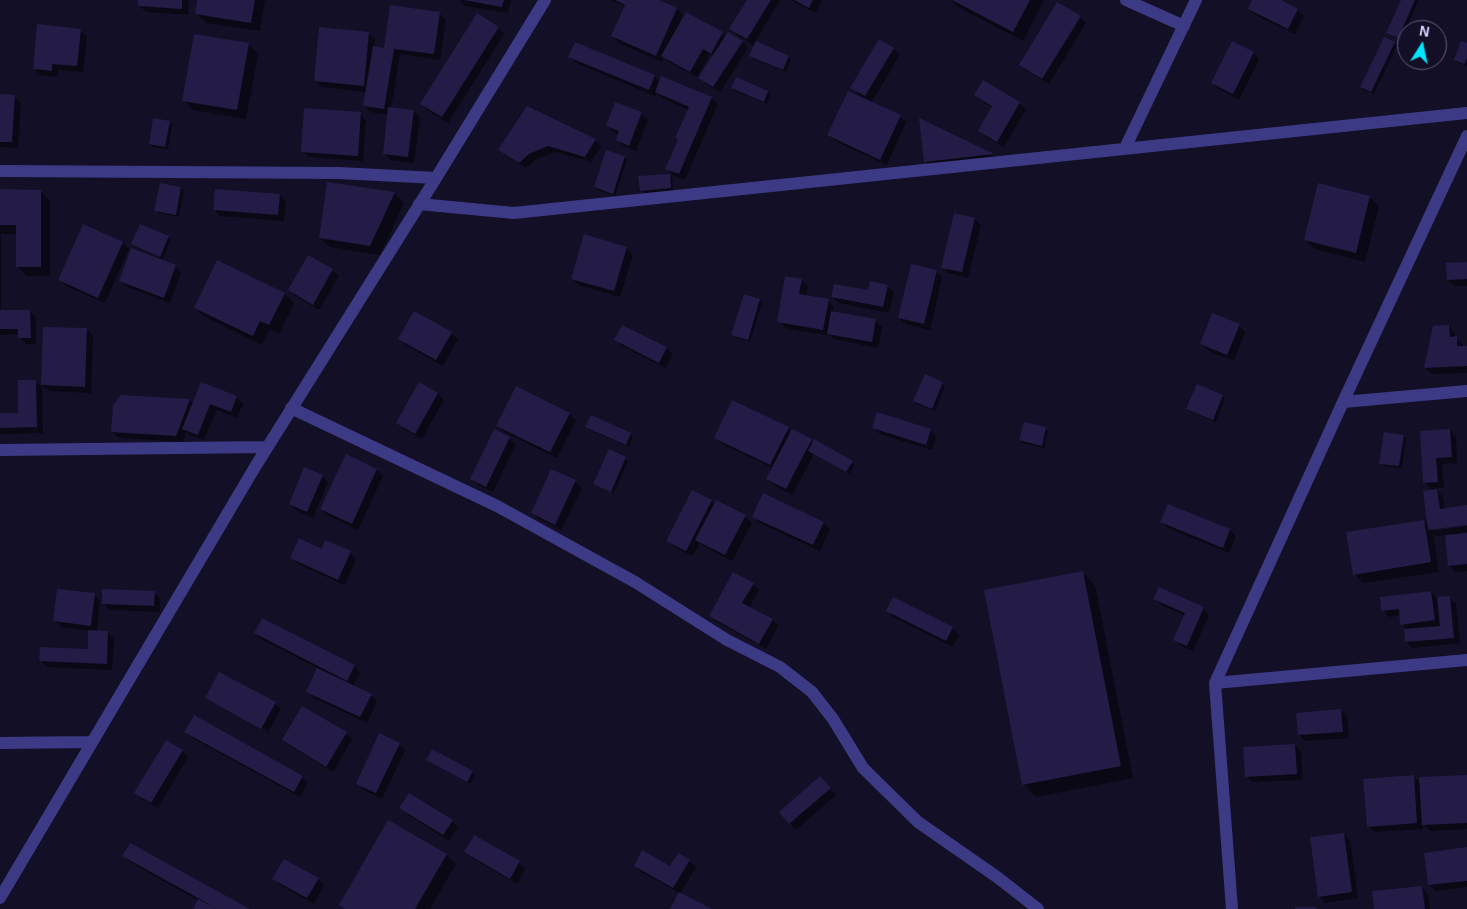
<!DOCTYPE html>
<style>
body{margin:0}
#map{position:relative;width:1467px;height:909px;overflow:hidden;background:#130f26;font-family:Arial,sans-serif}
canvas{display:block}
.north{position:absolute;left:1397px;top:20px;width:50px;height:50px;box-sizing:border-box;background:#130f26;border:1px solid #625e7d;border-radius:50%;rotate:10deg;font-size:14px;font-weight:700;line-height:20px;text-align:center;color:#d9d4ff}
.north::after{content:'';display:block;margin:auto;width:18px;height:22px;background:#00e5ff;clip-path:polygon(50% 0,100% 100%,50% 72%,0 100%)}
</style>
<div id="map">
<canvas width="1467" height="909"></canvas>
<div class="north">N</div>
</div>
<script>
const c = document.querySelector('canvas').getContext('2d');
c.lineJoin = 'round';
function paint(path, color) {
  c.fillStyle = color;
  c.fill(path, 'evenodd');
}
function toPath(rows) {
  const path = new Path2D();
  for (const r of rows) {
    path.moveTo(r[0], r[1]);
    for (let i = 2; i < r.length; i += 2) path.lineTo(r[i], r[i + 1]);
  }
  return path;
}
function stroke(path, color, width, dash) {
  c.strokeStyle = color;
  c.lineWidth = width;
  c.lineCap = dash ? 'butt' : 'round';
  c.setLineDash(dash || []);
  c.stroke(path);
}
paint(toPath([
 [140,0,189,0,188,15,146,12,139,5],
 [198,0,265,0,260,31,206,23,196,13],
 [459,0,511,0,508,13,465,6],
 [611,0,656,0,677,9,683,15,680,21,722,33,726,37,742,42,748,48,720,92,706,84,700,78,713,57,710,54,697,77,669,62,664,57,662,62,619,43,613,36,626,7],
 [748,0,780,0,755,42,789,57,791,60,786,72,754,59,751,56,755,46,737,35,731,29],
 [791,0,821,0,822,1,815,13],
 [951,0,1044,0,1023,41,958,7],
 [1253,0,1278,0,1298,10,1304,16,1295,34,1255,15,1249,9],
 [1402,0,1419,0,1401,40,1390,35,1387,33],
 [439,13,446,20,440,60,400,54,391,108,414,111,420,117,414,163,390,160,384,153,389,115,370,112,364,105,366,92,322,87,315,81,368,33,375,40,374,47,385,49],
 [1080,17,1086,23,1049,84,1027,71,1020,64],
 [498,28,504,34,448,123,427,110,421,103],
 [80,30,87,36,83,72,58,70,58,77,41,75,34,69],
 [1394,43,1397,46,1374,94,1364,90,1361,87],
 [248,44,258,54,246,119,193,110,183,100],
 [1467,45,1467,66,1458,63,1455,60],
 [894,49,900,55,871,103,900,116,906,122,887,165,835,141,829,135,862,98,852,88],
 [1253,53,1259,59,1239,100,1219,89,1212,83],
 [570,57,654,76,660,82,711,98,718,104,685,180,673,175,667,169,679,141,689,110,662,98,657,93,655,96,576,63],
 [983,82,1019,103,1026,109,1004,147,986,137,979,130,993,108,982,101,976,95],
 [732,88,768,92,771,94,767,104,735,91],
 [0,96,14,96,21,103,18,148,0,147],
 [360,114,366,120,363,161,309,157,302,151],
 [641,114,648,120,636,151,624,146,617,140,619,134,614,132,607,126],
 [921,120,993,155,998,160,932,168,925,161],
 [169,122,172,125,168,149,153,147,151,144],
 [595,140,601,146,591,162,555,152,535,160,526,168,506,156,499,150],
 [624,157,627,160,615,196,598,190,595,187],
 [669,175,672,178,673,191,644,193,641,190],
 [328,183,394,193,404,203,380,255,330,247,320,238],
 [181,188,184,191,179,217,159,213,156,211],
 [0,191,40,191,50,200,50,276,27,276,17,266,17,234,1,234,1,311,29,311,36,317,36,344,26,344,20,337,20,334,0,335],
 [280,195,286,201,284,221,220,216,214,209],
 [1369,197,1379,206,1365,262,1315,249,1305,240],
 [975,219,981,225,968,278,949,273,942,267],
 [84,226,123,243,129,249,105,303,66,286,60,279],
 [168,237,171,240,163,259,135,246,132,244],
 [627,249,633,255,620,297,578,285,572,278],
 [309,256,333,270,339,276,319,310,296,296,289,290],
 [1467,263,1467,286,1454,286,1448,280],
 [175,266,181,273,170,303,127,287,121,280],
 [936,271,942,278,930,330,906,324,899,318],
 [801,280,808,286,806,297,828,301,834,307,833,312,876,321,882,327,878,348,834,339,831,336,785,328,779,321],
 [887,286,894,292,889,313,839,303,832,297,869,292],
 [284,294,294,303,279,334,270,329,262,345,205,317,195,308],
 [759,300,762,303,750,342,735,337,733,334],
 [1239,325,1245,332,1234,361,1207,350,1201,344],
 [1449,326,1455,333,1455,337,1463,344,1463,347,1467,347,1467,373,1432,374,1425,368],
 [87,329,93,336,91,393,49,391,42,385],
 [451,333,458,339,443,366,406,345,400,339],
 [616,340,666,348,673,354,666,368,622,346],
 [35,381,42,387,43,433,0,434,0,415,20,414],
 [419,383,438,394,444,400,422,439,404,429,398,423],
 [942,383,945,386,935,411,917,404,915,401],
 [1222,396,1225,399,1216,422,1191,412,1188,409],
 [236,397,243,404,237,418,217,410,204,440,190,435,186,431,183,442,119,438,112,432,189,400,194,404],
 [569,414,576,420,557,458,504,432,498,426],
 [587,427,630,434,633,437,629,447,590,430],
 [873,427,930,430,937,437,932,450,880,434],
 [788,428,792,432,852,462,855,465,849,474,814,454,792,495,774,485,767,478,773,468,722,444,715,438],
 [1045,428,1048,431,1044,448,1023,443,1021,440],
 [1450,430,1456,437,1457,463,1442,464,1444,488,1435,488,1443,497,1445,509,1467,506,1467,524,1433,528,1433,531,1467,526,1467,532,1458,533,1458,535,1467,535,1467,571,1455,572,1449,565,1446,535,1436,536,1433,533,1439,572,1363,583,1354,574,1423,521,1429,527,1433,491,1424,482,1421,432],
 [1404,436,1406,439,1402,468,1383,466,1381,463],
 [509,438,516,444,493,492,478,485,472,479],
 [346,455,377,470,383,476,358,530,327,515,321,509],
 [625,458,628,461,614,493,598,486],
 [552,471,575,482,582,488,561,530,539,519,532,513],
 [322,476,328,482,313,518,296,510,290,504],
 [711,501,715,505,717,502,745,516,752,523,732,561,703,546,700,543,693,556,674,547,668,541],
 [1168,505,1230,530,1236,536,1229,553,1168,528,1162,522],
 [754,517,823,523,830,529,820,551,760,523],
 [322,550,350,553,356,559,345,585,298,564,292,558],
 [1083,573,1095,585,1133,778,1036,797,1024,785],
 [753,584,759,590,749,608,772,620,778,626,766,649,717,622,710,616],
 [154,592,160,599,160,612,110,610,103,604],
 [1431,592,1437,599,1450,598,1456,604,1460,643,1412,648,1406,641,1407,630,1402,624,1401,615,1389,617,1383,610],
 [94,595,100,601,97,631,107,632,114,638,112,670,47,667,41,661,89,650,89,631,61,627,55,621],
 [893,598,953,628,959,635,953,647,893,617,887,610],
 [1155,599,1203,608,1209,615,1193,651,1181,646,1175,640,1186,616,1161,605],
 [255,633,354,666,360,673,353,686,371,695,377,701,367,723,314,698,308,692,319,669,261,639],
 [207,698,275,703,281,709,267,734,212,704,266,733,267,731,212,701,212,704],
 [1341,710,1347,717,1349,738,1305,741,1299,735],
 [186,731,302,777,308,783,300,797,192,738],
 [346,733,352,739,333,772,290,746,283,740],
 [399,744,405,750,382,799,364,790,357,783],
 [1295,745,1301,752,1303,780,1253,782,1246,776],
 [182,751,188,757,158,808,142,799,136,793],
 [427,760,472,772,475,775,470,784,430,762],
 [1413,776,1421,784,1467,776,1467,829,1430,831,1423,824,1423,829,1374,832,1368,826],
 [826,784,836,795,796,830,780,812],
 [401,808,452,821,458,827,449,841,407,814],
 [1344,834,1350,840,1358,898,1325,903,1319,896],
 [1467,849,1467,887,1435,891,1429,885],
 [465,852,519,862,525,869,517,884,472,858],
 [446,855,456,864,430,909,344,909,340,905],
 [124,856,248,909,194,909,199,901,130,862],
 [689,861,696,867,680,894,709,909,671,909,679,893,641,872,635,866,671,868],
 [274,879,318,879,324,885,314,904,280,885],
 [1422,887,1428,894,1430,909,1375,909]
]), '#0007');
paint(toPath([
 [138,0,182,0,182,9,138,6],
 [197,0,255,0,251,23,195,14],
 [464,0,504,0,502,7],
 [615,0,659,0,677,8,656,56,611,36,625,5],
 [747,0,771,0,747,39,729,29],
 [794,0,813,0,809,8],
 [952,0,1030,0,1013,32],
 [1252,0,1281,0,1298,9,1288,29,1248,9],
 [1401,0,1415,0,1398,38,1386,33],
 [1057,2,1081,16,1042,79,1019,65],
 [390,5,440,12,434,54,394,49,384,109,363,106,373,46,384,48],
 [686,12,723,32,711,54,703,49,690,72,661,56],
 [477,13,499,27,442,117,420,104],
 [37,24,81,29,77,66,52,64,52,71,33,69],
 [319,27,369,32,364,86,314,81],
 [728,32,743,41,713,87,698,78],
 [194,34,249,43,237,110,182,101],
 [1384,37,1395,42,1371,92,1360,87],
 [879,39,894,48,865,96,850,88],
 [756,41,789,56,783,70,749,56],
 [1232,41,1254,52,1233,94,1211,83],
 [1461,41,1467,43,1467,58,1464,64,1454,60],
 [575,42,655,75,649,90,568,57],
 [661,76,712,97,679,174,665,169,678,140,675,138,689,107,655,92],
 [736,77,768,91,764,102,731,88],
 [983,80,1020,102,997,142,978,131,992,106,974,95],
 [848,91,901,115,880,160,827,135],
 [0,94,15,95,12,142,0,142],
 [615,102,642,112,629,146,616,140,619,131,606,126],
 [527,106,596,139,585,157,548,146,529,154,519,163,498,150],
 [388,107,414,110,408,157,383,154],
 [304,108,361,112,358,156,301,152],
 [153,118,170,121,165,147,149,144],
 [919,118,994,154,924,162],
 [606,150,625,156,613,194,594,187],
 [670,174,671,188,640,191,638,176],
 [327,182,395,192,370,246,319,238],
 [160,183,181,187,176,215,154,211],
 [1318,183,1370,196,1356,253,1304,240],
 [0,189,41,190,41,267,16,267,16,225,0,225],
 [215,189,280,194,278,215,213,210],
 [954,213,975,218,962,272,941,268],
 [83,224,123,242,98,298,58,280],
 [140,224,169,236,160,257,131,244],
 [584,234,627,247,614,291,571,279],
 [131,248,176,265,164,298,119,281],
 [308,255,333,269,313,305,288,290],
 [217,260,285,293,269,325,260,321,253,336,194,308],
 [1467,262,1467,279,1447,280,1446,263],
 [911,264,937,270,924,324,898,318],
 [785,276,802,279,799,294,829,299,823,330,777,322],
 [870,281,888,285,883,307,831,297,834,284,868,290],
 [744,294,760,299,748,340,731,335],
 [0,310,30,310,31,338,18,338,18,329,0,329],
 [414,311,452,332,436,360,398,339],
 [831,311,876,319,872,342,827,334],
 [1212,313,1240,324,1227,355,1200,344],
 [622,325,667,347,659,363,614,340],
 [1449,325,1450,337,1457,336,1457,346,1467,346,1467,366,1424,368,1433,326],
 [43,327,87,328,85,387,41,385],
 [925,374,943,382,932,409,913,401],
 [18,380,36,380,37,427,0,428,0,413,18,413],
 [201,382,237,396,231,412,210,404,198,435,182,429],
 [419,382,438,393,415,434,396,423],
 [1197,384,1223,395,1213,420,1186,409],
 [516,386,570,413,550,452,496,426],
 [121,395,190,399,176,436,111,432,113,405],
 [732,400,789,427,770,465,714,438],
 [877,412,931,429,926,445,872,428],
 [591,415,631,433,626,445,585,427],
 [1024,422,1046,427,1042,446,1019,440],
 [494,429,510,437,486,487,470,479],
 [792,429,812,439,786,489,766,479],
 [1450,429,1452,457,1436,458,1438,482,1423,483,1420,431],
 [1384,432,1404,435,1399,466,1379,464],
 [814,439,853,461,846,472,808,451],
 [609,449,626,457,611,492,593,484],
 [346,454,377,469,352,524,320,509],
 [304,467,323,475,307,512,289,504],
 [551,469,576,480,555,525,531,513],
 [1437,489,1440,509,1467,505,1467,525,1428,530,1423,491],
 [692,490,712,500,686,551,666,541],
 [763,493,824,522,813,545,752,517],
 [716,500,746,515,725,555,695,540],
 [1168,504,1230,529,1223,548,1160,522],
 [1424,520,1431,562,1353,575,1346,532],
 [1467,533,1467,564,1448,566,1445,535],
 [299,538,322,549,325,540,351,551,338,580,290,558],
 [1083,571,1121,766,1022,785,984,590],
 [733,572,754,583,742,603,773,619,759,644,709,616],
 [1159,587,1204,607,1187,646,1173,640,1185,613,1153,599],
 [57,589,95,593,91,626,53,621],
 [102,589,155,591,154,606,102,604],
 [1431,591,1435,620,1400,625,1399,609,1381,611,1380,597],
 [1450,596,1454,638,1405,642,1404,629,1440,626,1437,597],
 [893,597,953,627,946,641,886,611],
 [262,618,355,665,347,681,254,633],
 [88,630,108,631,107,664,39,661,40,647,88,649],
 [317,668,372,694,360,717,306,692],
 [219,672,276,702,261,729,205,698],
 [302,706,347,732,326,767,282,740],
 [1341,709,1343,732,1298,735,1296,713],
 [194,715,303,776,294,792,184,732],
 [379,733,400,743,376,793,356,784],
 [166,740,183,750,151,803,134,793],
 [1295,744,1297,774,1245,777,1243,747],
 [432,749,473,771,467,782,426,760],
 [1414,775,1417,823,1367,827,1363,779],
 [1467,775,1467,823,1422,825,1419,777],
 [820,776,831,788,789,824,779,812],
 [409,793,453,820,443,835,399,808],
 [388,820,447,854,415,909,345,909,339,905],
 [1344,833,1352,892,1318,897,1310,837],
 [474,835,520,861,510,879,464,852],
 [130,843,250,909,193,909,198,899,216,908,122,856],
 [1467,847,1467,881,1428,885,1424,853],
 [642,850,670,866,678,853,690,860,673,888,634,866],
 [284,859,319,878,307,898,272,879],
 [1422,886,1425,909,1374,909,1372,891],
 [679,892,712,909,670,909],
 [1295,907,1316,907,1316,909,1295,909]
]), '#241b47');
stroke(toPath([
 [1126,0,1184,26],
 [1125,148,1196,0],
 [0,171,339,173,436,178],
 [419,204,514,213,1467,113],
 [1343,402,1467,391],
 [291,408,497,506,635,582,727,640,780,667,812,692,833,719,863,768,918,822,997,877,1038,909],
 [0,450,267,447],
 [1215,683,1467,660],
 [0,743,92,742],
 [0,898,255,467,436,178,545,0],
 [1232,909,1215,683,1343,402,1467,136]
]), '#3d3a85', 12);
</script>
